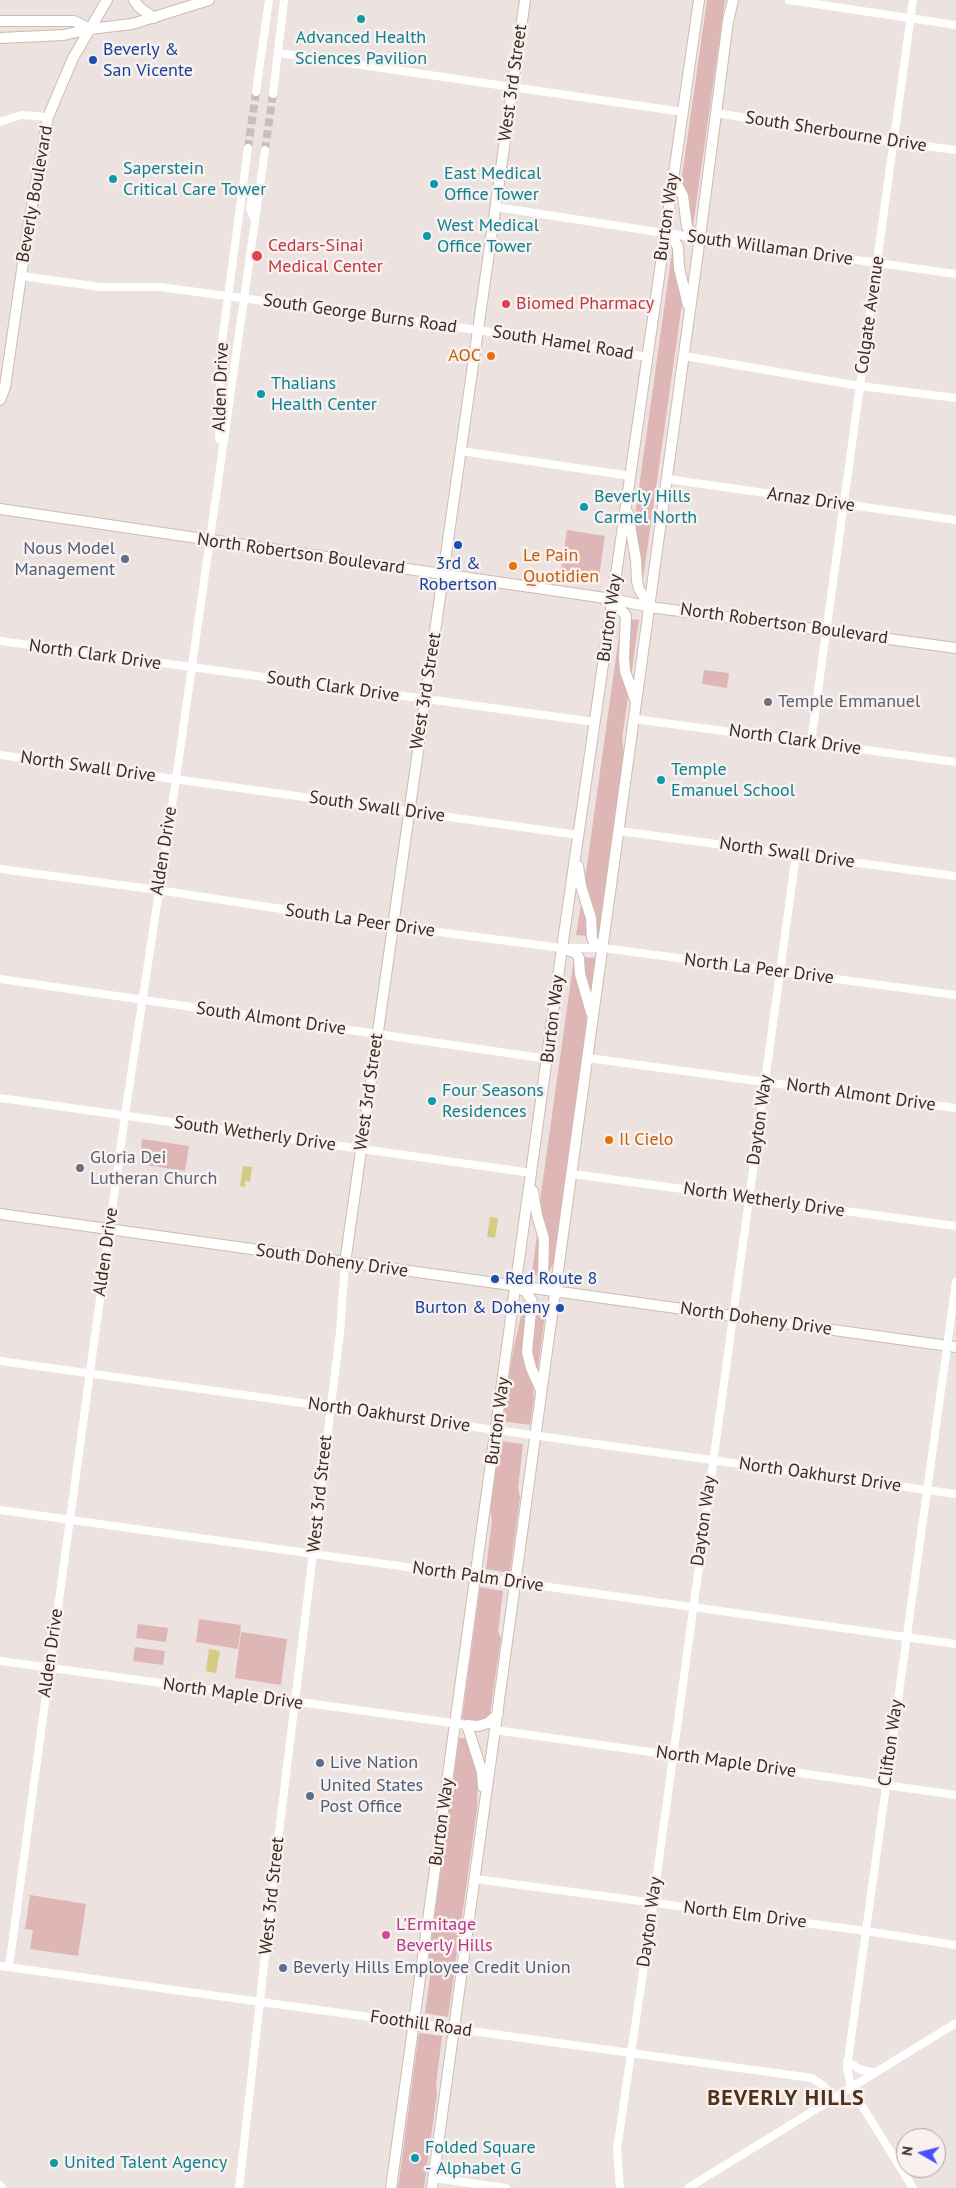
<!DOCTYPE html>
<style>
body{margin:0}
#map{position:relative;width:956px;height:2188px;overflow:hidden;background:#ece2df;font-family:"PT Sans",sans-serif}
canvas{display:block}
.north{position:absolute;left:896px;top:2128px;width:50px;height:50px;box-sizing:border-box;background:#f8f1f0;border:1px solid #ada29c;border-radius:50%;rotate:278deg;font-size:14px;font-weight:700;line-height:20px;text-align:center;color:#3d2c1f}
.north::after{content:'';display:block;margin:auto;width:18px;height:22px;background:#4b51fd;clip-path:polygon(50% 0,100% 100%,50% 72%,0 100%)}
</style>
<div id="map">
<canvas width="956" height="2188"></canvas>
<div class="north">N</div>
</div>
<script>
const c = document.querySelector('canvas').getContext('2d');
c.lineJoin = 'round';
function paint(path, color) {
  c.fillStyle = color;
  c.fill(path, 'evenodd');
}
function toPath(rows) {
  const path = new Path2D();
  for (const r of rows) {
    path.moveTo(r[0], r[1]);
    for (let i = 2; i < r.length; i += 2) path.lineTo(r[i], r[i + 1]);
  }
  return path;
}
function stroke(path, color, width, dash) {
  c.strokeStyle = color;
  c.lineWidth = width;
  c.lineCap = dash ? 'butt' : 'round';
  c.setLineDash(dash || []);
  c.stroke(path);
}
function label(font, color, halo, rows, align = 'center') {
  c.font = font + ' "PT Sans",sans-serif';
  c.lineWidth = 5;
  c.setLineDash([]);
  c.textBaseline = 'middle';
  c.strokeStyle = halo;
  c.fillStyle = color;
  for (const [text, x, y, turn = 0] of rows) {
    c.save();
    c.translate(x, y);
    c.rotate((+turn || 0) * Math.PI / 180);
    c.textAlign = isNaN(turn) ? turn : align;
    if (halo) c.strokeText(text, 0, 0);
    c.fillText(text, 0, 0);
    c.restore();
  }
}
paint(toPath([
 [707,0,725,0,693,226,689,225,682,176],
 [673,245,683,297,643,579,640,586,635,516],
 [567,530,605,536,598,584,560,578],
 [630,619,635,620,639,619,631,677,627,661],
 [621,622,624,622,625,684,628,698,622,738,624,755,599,938,596,938,585,879],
 [704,670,729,673,727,688,702,684],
 [581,904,585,904,588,936,576,935],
 [583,957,596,958,591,995,584,983],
 [574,958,587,1020,554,1262,548,1274,546,1274,539,1208],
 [142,1139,189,1146,185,1171,139,1164],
 [537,1234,541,1234,540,1276,532,1274],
 [527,1305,534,1398,530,1425,502,1421,513,1351,521,1316],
 [534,1306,546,1307,538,1368,535,1368,530,1354],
 [500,1441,523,1444,518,1488,520,1497,510,1573,486,1569,492,1520,490,1509],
 [480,1587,503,1591,498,1632,501,1638,490,1714,485,1719,477,1721,462,1719],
 [199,1619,241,1625,238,1649,196,1642],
 [138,1624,168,1628,166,1642,136,1638],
 [241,1632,287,1639,281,1685,235,1678],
 [135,1647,165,1651,163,1665,133,1661],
 [459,1738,468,1739,478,1774,477,1809,448,2017,425,2013,431,1970,429,1957],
 [30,1895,86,1904,78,1956,30,1949,33,1930,25,1929],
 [419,2033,442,2036,436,2085,437,2094,424,2188,398,2188]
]), '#dfb6b6');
paint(toPath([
 [243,1166,252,1167,250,1182,245,1181,245,1187,240,1186],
 [490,1217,498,1218,495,1238,487,1237],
 [209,1649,220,1651,216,1673,206,1671]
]), '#d6cb82');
stroke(toPath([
 [248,148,256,92],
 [265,150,273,94]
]), '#c9beb9', 8, [8, 4]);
const secondary = toPath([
 [134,0,139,7,154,18],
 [0,21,74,21,90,29],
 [0,38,64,35,90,29,132,24,209,0],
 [673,176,683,196,687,227,691,232,700,237],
 [664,233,673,238,678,247,679,268,688,305],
 [0,400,5,387,28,228,48,117,73,58,107,0],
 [0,509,612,599,650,607,956,648],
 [628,513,636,560,637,581,639,589,650,607],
 [612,599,626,616,624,658,625,671,636,702],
 [578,866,581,886,591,918,592,938,594,943,603,948],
 [562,948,576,953,579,958,580,974,591,1012],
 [533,1191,537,1215,544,1239,543,1279,546,1287,554,1292],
 [0,1214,956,1347],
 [345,1263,525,0],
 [519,1288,526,1292,532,1301,527,1352,531,1368,541,1390],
 [483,1787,482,1772,467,1725,478,1726,488,1723,498,1714],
 [391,2188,562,948,699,0],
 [432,2188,700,237,728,21,733,0]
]);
stroke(secondary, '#ccbbb1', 12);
stroke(toPath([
 [789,0,956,25],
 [279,53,683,112],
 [256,92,269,0],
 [273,94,284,0],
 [716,113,894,142,956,150],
 [0,122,21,115,48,117],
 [242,190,250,191,252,197,250,209,254,218],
 [496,207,651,231,956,274],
 [22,276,100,287,160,287,478,330,648,357],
 [684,356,860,386,956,398],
 [219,439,222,342,248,148],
 [461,451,631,476],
 [667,479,956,520],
 [0,641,595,722],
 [634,719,956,762],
 [811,742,913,0],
 [0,755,579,835],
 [619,831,956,876],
 [0,869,158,890,392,926,562,948,603,948,956,995],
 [0,979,548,1059],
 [588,1058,956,1108],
 [0,1098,532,1173],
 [572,1174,956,1226],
 [0,1361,956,1494],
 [0,1510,956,1644],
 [0,1661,467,1725],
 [495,1730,956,1795],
 [475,1879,866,1931,956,1945],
 [0,1966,812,2078,824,2086,833,2099],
 [9,1967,125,1115,176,779,265,150],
 [847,2061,859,2069,875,2073],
 [434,2178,506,2188],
 [0,2185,2,2188],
 [239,2188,277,1849,340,1332,345,1263],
 [620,2188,617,2149,653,1904,796,854],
 [688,2188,956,2023],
 [913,2188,851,2088,847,2067,956,1282]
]), '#fff', 8);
stroke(secondary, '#fff', 10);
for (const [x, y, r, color] of [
 [361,19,5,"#0f9aa8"],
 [93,60,5,"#1a4fb4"],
 [113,179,5,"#0f9aa8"],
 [434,184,5,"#0f9aa8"],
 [427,236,5,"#0f9aa8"],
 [257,256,6,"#e0444e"],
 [506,304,5,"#e0444e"],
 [491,356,5,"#e8710a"],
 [261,394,5,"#0f9aa8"],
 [584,507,5,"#0f9aa8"],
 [458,545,5,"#1a4fb4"],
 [125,559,5,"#5c6f8a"],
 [513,566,5,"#e8710a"],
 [768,702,5,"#6b7280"],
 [661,780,5,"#0f9aa8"],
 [432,1101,5,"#0f9aa8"],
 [609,1140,5,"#e8710a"],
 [80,1168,5,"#6b7280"],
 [495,1279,5,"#1a4fb4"],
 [560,1308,5,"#1a4fb4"],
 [320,1763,5,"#5c6f8a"],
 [310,1796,5,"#5c6f8a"],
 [386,1935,5,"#d1479c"],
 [283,1968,5,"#5c6f8a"],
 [415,2158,5,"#0f9aa8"],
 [54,2163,5,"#0f9aa8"]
]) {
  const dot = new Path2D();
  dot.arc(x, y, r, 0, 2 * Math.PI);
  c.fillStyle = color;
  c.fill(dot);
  stroke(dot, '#f8f1f0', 2);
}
label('18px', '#0d838f', '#f8f1f0', [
 ["Advanced Health",361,38,"center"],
 ["Sciences Pavilion",361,59,"center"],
 ["Saperstein",123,169],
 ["Critical Care Tower",123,190],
 ["East Medical",444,174],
 ["Office Tower",444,195],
 ["West Medical",437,226],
 ["Office Tower",437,247],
 ["Thalians",271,384],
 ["Health Center",271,405],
 ["Beverly Hills",594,497],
 ["Carmel North",594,518],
 ["Temple",671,770],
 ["Emanuel School",671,791],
 ["Four Seasons",442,1091],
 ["Residences",442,1112],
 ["Folded Square",425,2148],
 ["- Alphabet G",425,2169],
 ["United Talent Agency",64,2163]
], 'left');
label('18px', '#164399', '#f8f1f0', [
 ["Beverly &",103,50],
 ["San Vicente",103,71],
 ["3rd &",458,564,"center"],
 ["Robertson",458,585,"center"],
 ["Red Route 8",505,1279],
 ["Burton & Doheny",550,1308,"right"]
], 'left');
label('18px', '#3d2c1f', '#f8f1f0', [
 ["West 3rd Street",513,83,-82],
 ["South Sherbourne Drive",836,132,9],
 ["Beverly Boulevard",35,194,-80],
 ["Burton Way",667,217,-82],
 ["South Willaman Drive",770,248,8],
 ["South George Burns Road",360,314,8],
 ["Colgate Avenue",870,315,-82],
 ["South Hamel Road",563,343,9],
 ["Alden Drive",221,387,-88],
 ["Arnaz Drive",811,500,8],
 ["North Robertson Boulevard",301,554,8],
 ["Burton Way",610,618,-82],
 ["North Robertson Boulevard",784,624,8],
 ["North Clark Drive",95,655,8],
 ["South Clark Drive",333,687,8],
 ["West 3rd Street",426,691,-81],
 ["North Clark Drive",795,740,8],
 ["North Swall Drive",88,767,8],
 ["South Swall Drive",377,807,8],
 ["Alden Drive",164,851,-81],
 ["North Swall Drive",787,853,8],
 ["South La Peer Drive",360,921,8],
 ["North La Peer Drive",759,969,7],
 ["South Almont Drive",271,1019,8],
 ["Burton Way",553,1019,-83],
 ["West 3rd Street",369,1092,-82],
 ["North Almont Drive",861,1095,8],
 ["Dayton Way",760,1120,-82],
 ["South Wetherly Drive",255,1134,8],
 ["North Wetherly Drive",764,1200,8],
 ["Alden Drive",106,1252,-82],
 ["South Doheny Drive",332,1261,8],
 ["North Doheny Drive",756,1319,8],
 ["North Oakhurst Drive",389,1415,8],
 ["Burton Way",498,1421,-82],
 ["North Oakhurst Drive",820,1475,8],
 ["West 3rd Street",320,1494,-84],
 ["Dayton Way",704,1521,-82],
 ["North Palm Drive",478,1577,8],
 ["Alden Drive",51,1653,-82],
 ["North Maple Drive",233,1694,8],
 ["Clifton Way",891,1743,-82],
 ["North Maple Drive",726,1762,8],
 ["Burton Way",442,1822,-82],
 ["West 3rd Street",272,1896,-84],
 ["North Elm Drive",745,1915,7],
 ["Dayton Way",650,1922,-82],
 ["Foothill Road",421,2024,8]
]);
label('18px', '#be3a42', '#f8f1f0', [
 ["Cedars-Sinai",268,246],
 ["Medical Center",268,267],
 ["Biomed Pharmacy",516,304]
], 'left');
label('18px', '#c56008', '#f8f1f0', [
 ["AOC",481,356,"right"],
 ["Le Pain",523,556],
 ["Quotidien",523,577],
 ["Il Cielo",619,1140]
], 'left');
label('18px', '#4e5e75', '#f8f1f0', [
 ["Nous Model",115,549,"right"],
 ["Management",115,570,"right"],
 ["Live Nation",330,1763],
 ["United States",320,1786],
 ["Post Office",320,1807],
 ["Beverly Hills Employee Credit Union",293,1968]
], 'left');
label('18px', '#5b616d', '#f8f1f0', [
 ["Temple Emmanuel",778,702],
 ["Gloria Dei",90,1158],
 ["Lutheran Church",90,1179]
], 'left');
label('18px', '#b23c85', '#f8f1f0', [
 ["L'Ermitage",396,1925],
 ["Beverly Hills",396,1946]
], 'left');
c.letterSpacing = '1px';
label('bold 22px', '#503319', '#f8f1f0', [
 ["BEVERLY HILLS",786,2099]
]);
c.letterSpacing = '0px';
</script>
